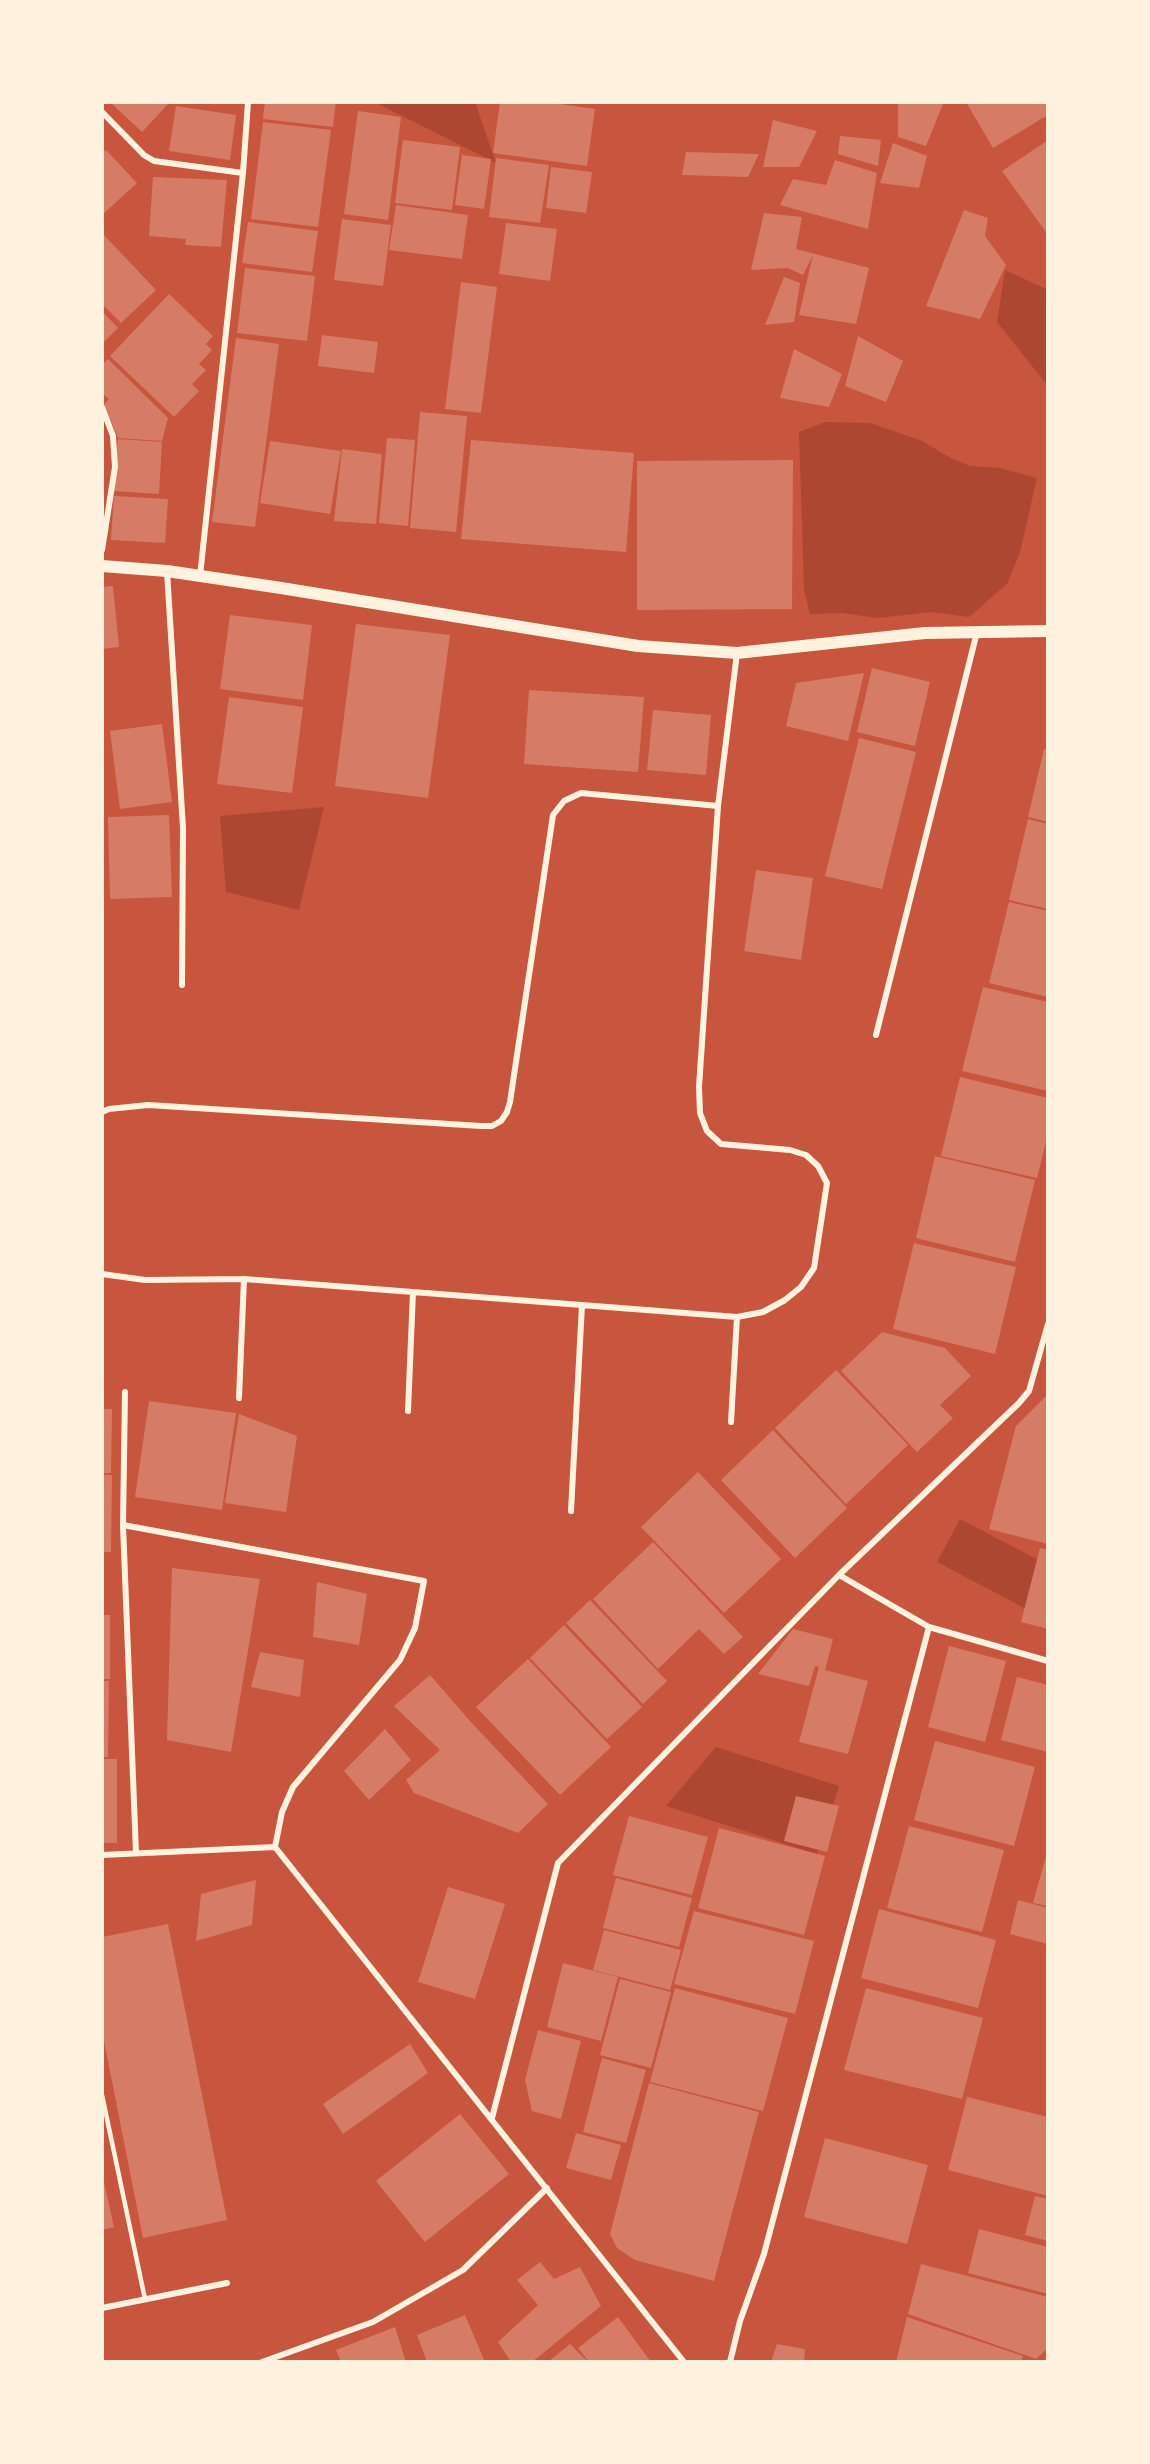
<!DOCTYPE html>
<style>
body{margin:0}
#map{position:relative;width:1150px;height:2464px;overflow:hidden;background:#c8553d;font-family:Jost,sans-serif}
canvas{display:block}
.frame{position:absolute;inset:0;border:104px solid #fff3e0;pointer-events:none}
</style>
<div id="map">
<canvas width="1150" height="2464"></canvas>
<div class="frame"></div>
</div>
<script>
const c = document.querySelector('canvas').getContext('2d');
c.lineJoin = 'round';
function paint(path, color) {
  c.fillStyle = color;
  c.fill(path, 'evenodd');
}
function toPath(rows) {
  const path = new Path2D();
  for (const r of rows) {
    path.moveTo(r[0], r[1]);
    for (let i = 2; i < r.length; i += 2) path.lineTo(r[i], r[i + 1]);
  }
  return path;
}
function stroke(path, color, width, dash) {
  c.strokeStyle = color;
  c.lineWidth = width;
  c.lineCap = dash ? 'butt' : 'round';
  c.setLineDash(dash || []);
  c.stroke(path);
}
paint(toPath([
 [374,102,475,102,496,163],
 [1005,270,1048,290,1048,386,997,322],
 [825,422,870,423,920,440,951,458,970,466,1000,468,1037,478,1020,552,1007,584,969,617,932,612,878,618,842,613,810,614,804,589,799,432],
 [324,807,299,910,226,892,220,816],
 [960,1519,1048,1565,1032,1612,937,1562],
 [716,1747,839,1786,817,1854,666,1806]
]), '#ae4732');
paint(toPath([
 [110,102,170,102,142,132],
 [265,102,336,102,333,127,263,119],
 [500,102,547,102,595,109,587,166,493,153],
 [898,102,942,102,943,104,926,146,898,137],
 [966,102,1048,102,1048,115,993,148],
 [176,106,236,115,230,160,169,151],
 [358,111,401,117,388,220,344,214],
 [773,120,817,131,799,167,763,167],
 [263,122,331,130,318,227,251,219],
 [840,136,881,140,878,166,838,154],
 [403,140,460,147,452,210,395,203],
 [1048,140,1048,235,1002,171],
 [893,143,927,156,919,188,880,183],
 [106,150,137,183,102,215,102,153],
 [686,152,759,154,748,177,682,175],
 [462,155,491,159,484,209,455,205],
 [496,158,549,165,540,223,489,217],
 [835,160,877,173,868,229,780,205,793,179,826,185],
 [551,167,592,172,586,213,546,208],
 [153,177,227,180,221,247,185,245,186,239,149,236],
 [396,205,468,215,462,259,389,250],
 [964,210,988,218,985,236,1006,265,980,319,926,306],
 [764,213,802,217,796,249,869,268,856,324,799,315,813,255,803,275,788,268,751,270],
 [342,219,391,225,383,286,334,280],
 [248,222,318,231,312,272,242,263],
 [506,223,557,229,550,281,499,274],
 [102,233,156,290,121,323,102,304],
 [245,268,315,276,307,341,237,333],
 [784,277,800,283,794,322,765,325],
 [461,282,497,287,481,413,445,409],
 [169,294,213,336,206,344,212,350,199,364,206,370,192,384,199,391,174,417,110,356],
 [102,311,118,328,102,344],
 [322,335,378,342,374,373,318,366],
 [858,336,903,361,886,402,845,386],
 [236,338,279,344,255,527,212,522],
 [794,349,842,374,829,407,780,398],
 [108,359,168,418,162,441,118,438,104,404,109,399,102,393,102,365],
 [420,412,467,416,456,532,410,528],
 [387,438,415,440,408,526,379,523],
 [118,439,162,442,159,494,114,491],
 [471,440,634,453,626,552,461,539],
 [270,441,341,451,330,514,260,503],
 [342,449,382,454,376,524,334,521],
 [793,460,792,609,637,610,637,461],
 [114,496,168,499,165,543,111,540],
 [113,586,119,647,102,649,102,587],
 [230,615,312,625,303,700,220,689],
 [356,624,450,635,428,798,335,786],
 [872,668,930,682,915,746,857,732],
 [864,673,848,741,786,726,796,683],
 [529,690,644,697,638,772,524,764],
 [229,697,303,707,292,793,217,784],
 [653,710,711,715,706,775,647,770],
 [162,724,172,802,120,809,110,731],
 [859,738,916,752,882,889,825,876],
 [1044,749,1048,750,1048,822,1028,817],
 [169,815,172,897,110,899,108,817],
 [1028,819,1048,824,1048,909,1009,900],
 [756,870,813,878,801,960,744,951],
 [1009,902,1048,911,1048,997,989,983],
 [983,987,1048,1002,1048,1091,962,1071],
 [960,1077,1048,1098,1048,1134,1037,1178,941,1156],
 [935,1156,1035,1180,1015,1262,916,1238],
 [914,1243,1016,1267,995,1354,893,1329],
 [882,1332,945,1348,971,1376,940,1405,953,1418,917,1452,841,1371],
 [836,1370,908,1445,846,1504,775,1428],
 [1046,1396,1048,1397,1048,1544,989,1529,1016,1426],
 [149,1401,236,1413,222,1510,135,1497],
 [102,1409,112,1409,111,1473,102,1473],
 [239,1414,297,1436,286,1512,225,1503],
 [773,1430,847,1508,795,1558,721,1480],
 [698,1472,781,1559,724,1613,641,1527],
 [102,1475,112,1475,111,1552,102,1552],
 [653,1542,743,1637,724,1654,699,1629,658,1669,593,1599],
 [1040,1548,1048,1550,1048,1629,1021,1622],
 [172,1568,260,1579,231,1752,167,1740],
 [317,1582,367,1594,359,1645,313,1637],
 [590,1600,667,1681,643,1704,566,1623],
 [102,1615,110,1615,110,1679,102,1679],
 [564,1625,642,1707,607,1739,530,1658],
 [793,1629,833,1639,825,1670,868,1681,848,1754,799,1742,819,1667,815,1666,809,1686,758,1674],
 [949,1646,1006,1661,985,1742,928,1727],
 [260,1652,304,1660,300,1697,251,1687],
 [528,1659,611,1747,560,1795,476,1707],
 [430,1675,470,1721,548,1804,518,1833,414,1793,406,1780,440,1750,394,1706],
 [1017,1677,1048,1685,1048,1752,1001,1740],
 [102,1681,109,1681,108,1757,102,1757],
 [385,1729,411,1760,369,1800,344,1771],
 [935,1741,1035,1767,1014,1846,914,1820],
 [102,1759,117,1759,117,1843,102,1843],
 [796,1796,839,1806,827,1852,784,1841],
 [629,1816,708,1837,692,1895,613,1875],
 [909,1826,1004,1850,982,1932,887,1908],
 [719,1828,825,1856,804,1935,698,1908],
 [1046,1856,1048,1857,1048,1906,1033,1903],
 [616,1878,692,1898,679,1947,603,1928],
 [256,1880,252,1925,196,1941,201,1894],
 [448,1887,505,1904,475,1999,418,1982],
 [1018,1900,1048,1908,1048,1944,1010,1934],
 [879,1909,996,1940,978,2008,861,1978],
 [694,1911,814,1941,795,2014,674,1984],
 [168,1924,227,2220,143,2238,102,2031,102,1937],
 [604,1930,681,1950,670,1990,593,1970],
 [563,1963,618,1977,601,2041,547,2027],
 [620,1979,671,1992,651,2068,600,2055],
 [675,1988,788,2018,763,2111,650,2082],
 [866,1988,983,2018,962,2099,844,2070],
 [538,2030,581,2041,561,2119,532,2111,525,2080],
 [410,2044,428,2073,343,2134,323,2104],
 [602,2058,646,2070,626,2143,583,2132],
 [649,2083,759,2112,714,2281,635,2260,617,2248,610,2234],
 [967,2097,1048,2117,1048,2196,948,2170],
 [460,2114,509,2174,425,2242,376,2181],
 [576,2133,621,2145,611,2180,566,2168],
 [825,2138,928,2165,907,2244,804,2217],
 [102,2173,114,2227,102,2230],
 [1035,2196,1048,2199,1048,2241,1025,2235],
 [979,2229,1048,2247,1048,2294,968,2273],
 [540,2262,554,2279,580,2267,601,2306,532,2362,511,2362,498,2342,538,2305,517,2280],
 [921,2264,1048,2297,1048,2341,1046,2350,1036,2359,908,2314],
 [465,2315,485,2362,427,2362,417,2335],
 [618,2317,651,2362,589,2362,578,2348],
 [907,2317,1023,2356,1021,2362,896,2362],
 [395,2327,406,2362,341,2362,336,2350],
 [570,2344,588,2362,548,2362],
 [777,2344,805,2349,804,2362,771,2362]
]), '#d67c66');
stroke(toPath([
 [102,2095,145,2299]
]), '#fff3e0', 4.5);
stroke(toPath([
 [102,112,144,155,154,161,243,173],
 [102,407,113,436,115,467,102,550],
 [167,571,183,828,182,985],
 [200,576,243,173,248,102],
 [876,1035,977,632],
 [102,1112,109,1109,148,1105,481,1126,492,1126,501,1121,507,1112,510,1102,553,815,564,801,581,793,718,806],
 [102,1274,145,1280,244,1279,737,1317,763,1312,785,1300,801,1287,814,1268,827,1183,818,1166,806,1155,790,1150,721,1144,707,1131,700,1113,699,1087,718,806,737,653],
 [125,1392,123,1525,136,1853],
 [239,1398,244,1279],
 [408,1411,413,1292],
 [731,1422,737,1317],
 [571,1511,582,1305],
 [123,1525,424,1581,415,1628,400,1660,293,1787,282,1812,275,1847],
 [839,1575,929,1627,1048,1661],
 [102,1855,275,1847,684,2362],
 [492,2118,558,1863,839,1575,1019,1403,1029,1391,1048,1324],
 [102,2308,227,2283],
 [262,2362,373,2322,463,2270,547,2188],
 [730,2362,740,2321,764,2254,929,1627]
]), '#fff3e0', 6);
stroke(toPath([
 [102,566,167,571,281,588,638,646,737,653,925,633,1048,631]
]), '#fff3e0', 12);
</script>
